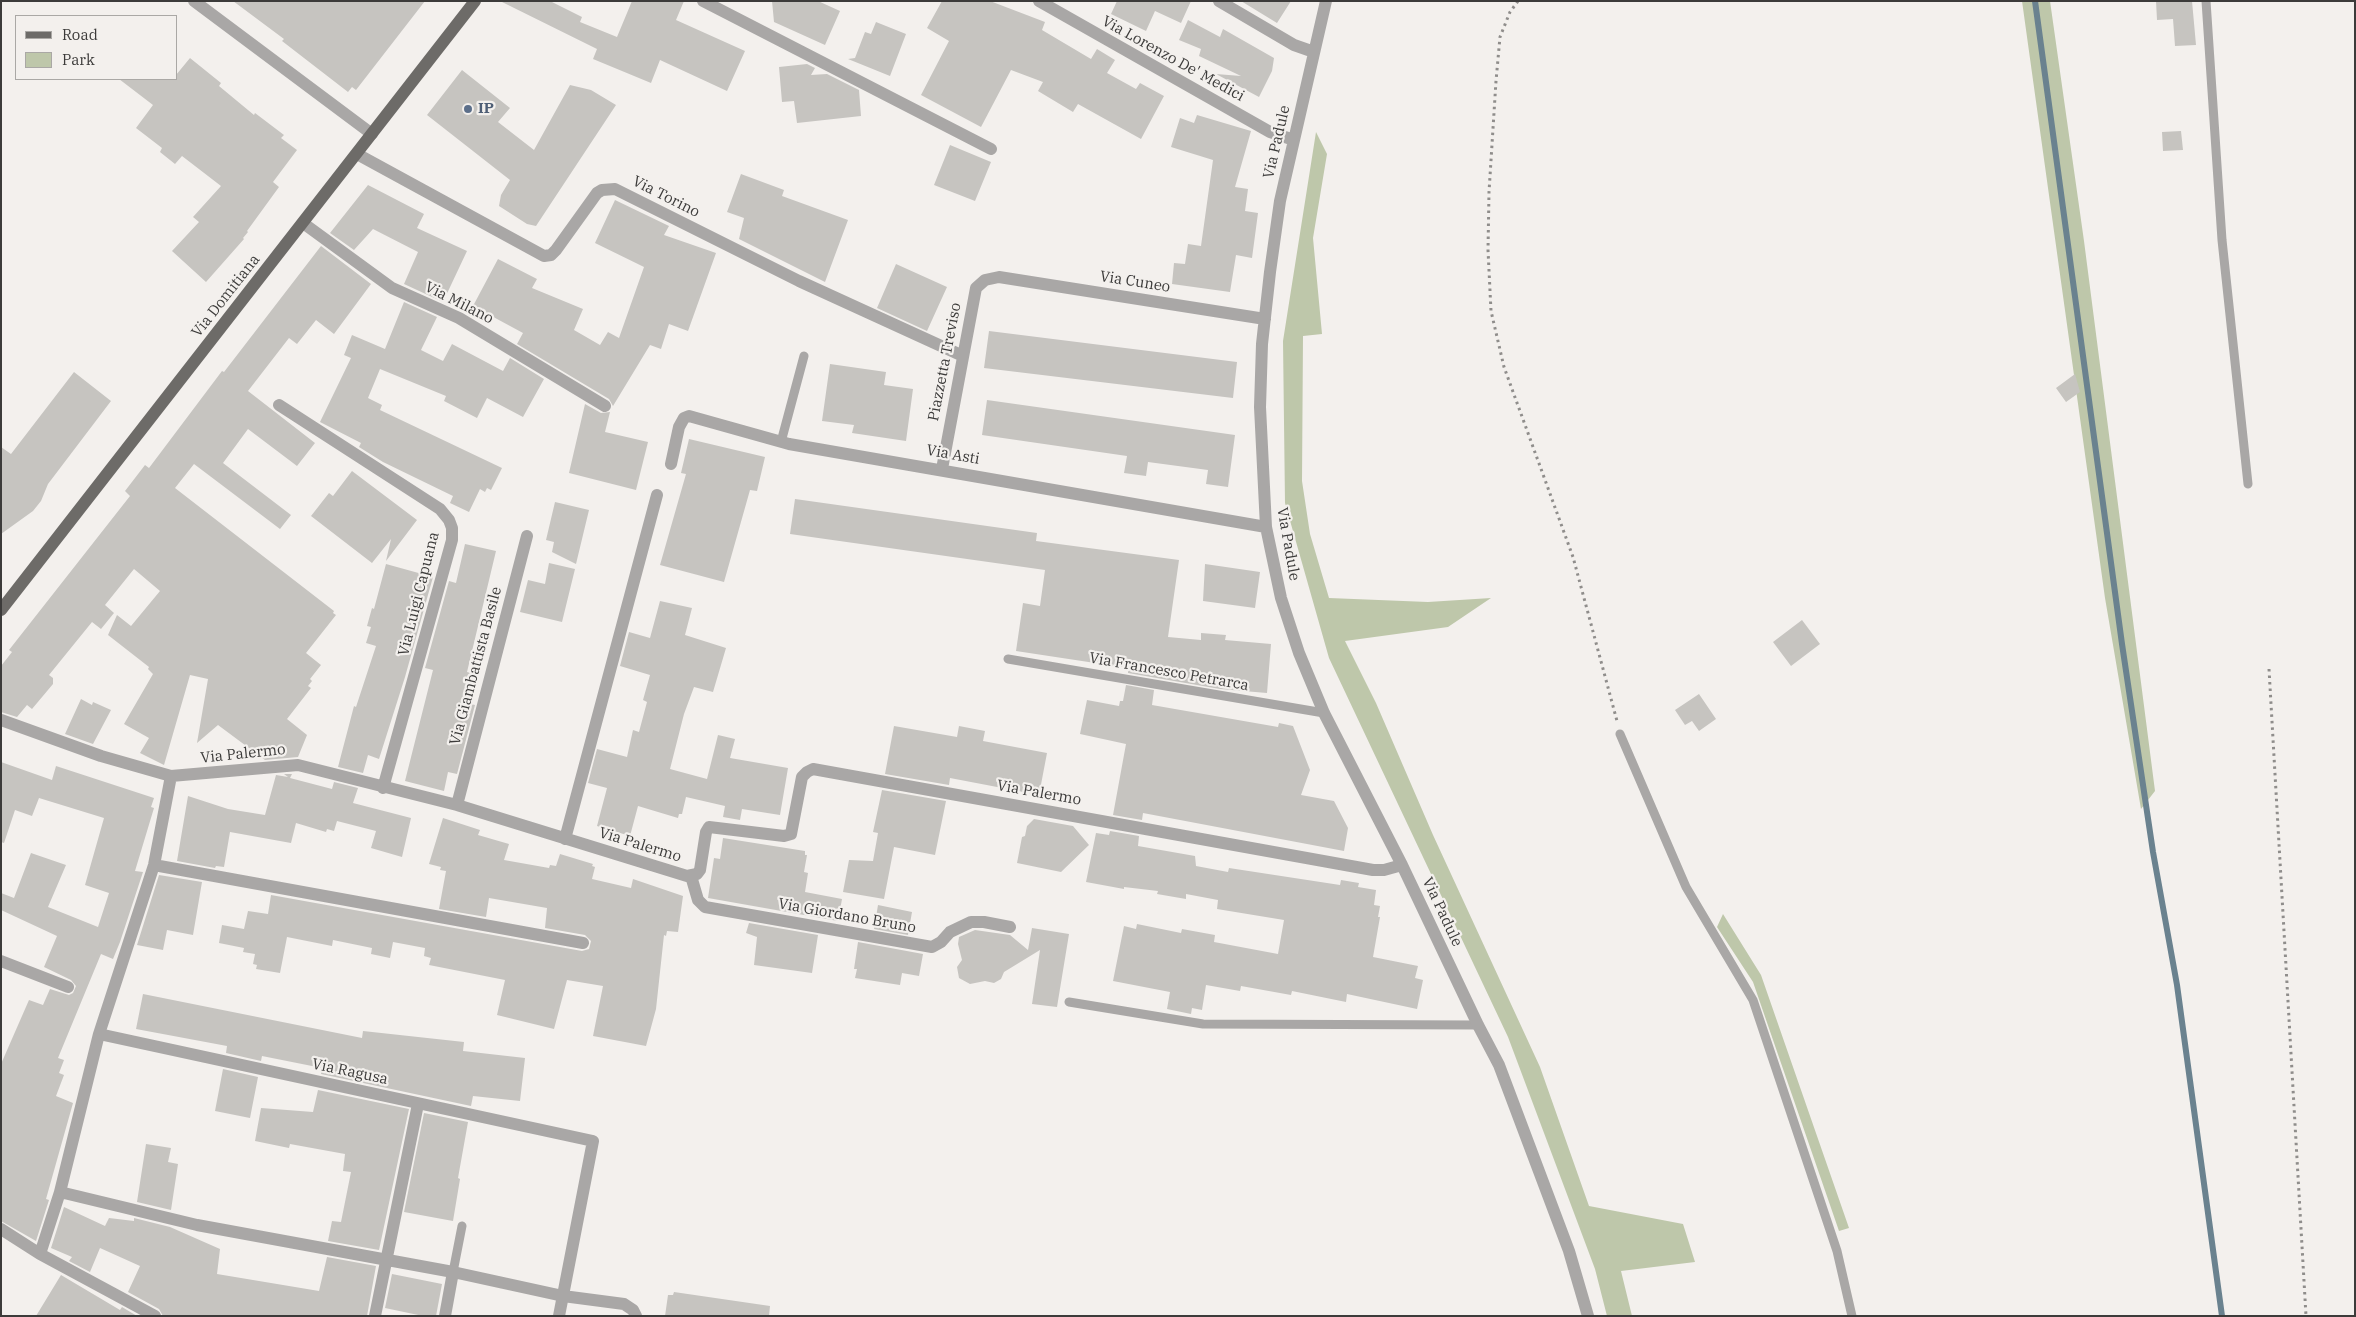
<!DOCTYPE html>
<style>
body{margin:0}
#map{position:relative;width:2356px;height:1317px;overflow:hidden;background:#f3f0ed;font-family:"IBM Plex Serif",serif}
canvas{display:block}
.frame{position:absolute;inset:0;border:2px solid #3c3b3a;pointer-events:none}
.legend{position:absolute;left:15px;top:15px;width:162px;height:65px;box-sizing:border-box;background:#f3f0ed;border:1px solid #aaa8a5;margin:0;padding:6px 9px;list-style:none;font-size:15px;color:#3c3b3a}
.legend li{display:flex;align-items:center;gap:10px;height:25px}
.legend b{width:25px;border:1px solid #aaa8a5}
</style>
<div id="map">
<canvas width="2356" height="1317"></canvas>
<div class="frame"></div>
<ul class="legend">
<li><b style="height:6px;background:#6d6b68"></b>Road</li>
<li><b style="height:14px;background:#bec7aa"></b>Park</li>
</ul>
</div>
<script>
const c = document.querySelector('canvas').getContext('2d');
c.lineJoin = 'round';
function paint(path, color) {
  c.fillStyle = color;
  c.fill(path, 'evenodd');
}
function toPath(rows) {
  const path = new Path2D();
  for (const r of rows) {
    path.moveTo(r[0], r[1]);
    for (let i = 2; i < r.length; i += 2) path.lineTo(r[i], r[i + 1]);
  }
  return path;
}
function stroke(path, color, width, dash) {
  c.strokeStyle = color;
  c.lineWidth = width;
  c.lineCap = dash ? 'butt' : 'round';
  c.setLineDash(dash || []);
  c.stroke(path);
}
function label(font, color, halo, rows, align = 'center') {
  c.font = font + ' "IBM Plex Serif",serif';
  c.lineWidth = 4.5;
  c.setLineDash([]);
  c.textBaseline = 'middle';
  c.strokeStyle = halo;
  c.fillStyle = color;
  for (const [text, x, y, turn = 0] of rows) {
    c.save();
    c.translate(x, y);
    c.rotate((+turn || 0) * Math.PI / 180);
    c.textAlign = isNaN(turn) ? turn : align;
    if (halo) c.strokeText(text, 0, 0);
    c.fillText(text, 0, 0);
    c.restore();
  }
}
paint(toPath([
 [2022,1,2050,1,2084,241,2155,791,2141,809,2105,598],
 [1316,132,1327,154,1313,238,1322,334,1303,336,1302,481,1310,534,1329,598,1428,602,1491,598,1448,627,1345,641,1376,703,1433,835,1540,1067,1589,1206,1683,1224,1695,1262,1621,1271,1632,1316,1607,1316,1595,1269,1508,1037,1329,658,1285,503,1283,341],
 [1723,914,1761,975,1849,1228,1839,1231,1753,982,1717,927]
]), '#bec7aa');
stroke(toPath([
 [2035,1,2122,644,2153,852,2177,985,2222,1316]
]), '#6a828f', 6);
paint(toPath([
 [233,1,425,1,356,90,352,87,348,92,282,41,284,39],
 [500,1,550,1,582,17,580,22,617,37,632,1,684,1,676,20,745,51,727,91,660,60,651,83,593,59,597,49],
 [772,1,818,1,840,11,825,45,774,22],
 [942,1,990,1,1045,22,1042,30,1091,59,1097,49,1115,60,1107,73,1136,89,1140,83,1164,96,1141,139,1078,104,1073,112,1038,91,1043,82,1011,70,981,127,921,95,949,41,927,28],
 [1117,1,1191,1,1181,23,1155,11,1146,31,1111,14],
 [1241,1,1291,1,1277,23],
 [2156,1,2192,1,2196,45,2175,46,2173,19,2157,20],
 [1188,20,1220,37,1223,29,1274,58,1272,71,1259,97,1216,74,1241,76,1199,56,1201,49,1179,40],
 [876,22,906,34,890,76,848,59,855,58,865,32,871,34],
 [190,58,221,83,219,86,254,115,255,113,284,135,281,138,297,150,273,182,279,187,247,231,248,232,243,238,244,239,206,282,172,251,199,222,193,217,221,186,182,156,175,164,160,152,162,148,136,128,153,105,119,79,176,79,176,75],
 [807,64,815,68,811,75,827,74,859,90,861,116,797,123,794,101,782,102,779,67],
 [462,70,510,108,498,122,534,150,570,85,591,90,616,105,536,226,527,224,499,206,501,195,510,180,427,115],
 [1197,115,1251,131,1235,187,1248,189,1245,211,1258,213,1252,258,1236,255,1230,292,1172,284,1174,263,1185,264,1188,244,1201,246,1213,160,1171,147,1180,118,1194,123],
 [2181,131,2183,150,2163,151,2162,132],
 [950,145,991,162,975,201,934,185],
 [741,174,784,190,782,196,848,220,825,282,739,239,744,218,727,212],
 [368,185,424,214,417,228,467,251,443,302,404,284,418,252,373,229,354,250,330,233],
 [615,200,669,226,664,235,716,253,688,331,669,324,661,349,650,345,613,406,609,399,517,344,523,333,473,306,498,259,537,279,532,288,583,309,574,330,600,345,608,332,619,338,644,267,595,243],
 [321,246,371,284,334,334,316,320,297,344,289,338,248,391,315,443,297,466,248,429,223,463,291,515,280,529,194,464,175,488,334,611,333,613,336,615,306,653,321,665,310,679,312,681,308,686,311,688,287,719,307,735,298,757,265,760,218,725,197,743,208,679,190,675,164,765,140,753,149,738,124,724,153,674,148,669,149,667,108,635,117,615,131,626,160,591,134,569,105,605,114,613,101,629,92,622,49,675,53,678,53,684,32,709,27,705,17,717,1,712,1,666,12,652,9,650,130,496,125,491,145,465,149,468,222,371,224,372],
 [896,264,947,287,927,331,877,308],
 [404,302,437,317,421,350,443,361,452,344,503,371,510,358,544,379,523,417,487,398,477,418,444,401,446,396,380,369,368,398,382,405,380,410,502,468,491,490,487,488,485,492,480,489,469,512,450,503,453,496,383,462,359,447,361,443,320,422,351,358,344,355,352,335,385,349],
 [989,331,1237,362,1233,398,984,368],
 [830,364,886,372,884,385,913,389,906,441,852,433,854,425,822,421],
 [74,372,111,401,48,484,41,501,33,511,1,534,1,447,11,454],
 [2075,374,2080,392,2066,402,2056,388],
 [987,400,1235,435,1228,487,1206,484,1208,470,1148,462,1146,476,1124,473,1127,456,982,435],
 [585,404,601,413,610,412,605,432,648,442,636,490,569,473],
 [689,439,765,457,757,491,750,490,724,582,660,565,686,474,681,473],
 [352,471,417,520,386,561,391,539,372,563,311,516,329,493,333,496],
 [795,499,1037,533,1036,541,1179,560,1168,637,1201,640,1201,633,1226,635,1225,640,1271,644,1267,693,1220,689,1128,673,1128,668,1016,651,1023,603,1040,606,1045,570,790,534],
 [555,502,589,510,576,564,552,552,554,542,546,540],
 [465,544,496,551,467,672,474,674,466,703,475,705,457,774,448,772,444,791,405,781,433,670,425,668,449,581,456,583],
 [549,563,575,569,562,622,520,612,528,580,545,584],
 [386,564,433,577,405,677,379,759,368,755,363,773,338,767,354,706,356,707,376,646,366,643,371,627,367,626,372,608,374,609],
 [1205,564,1260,572,1255,608,1203,601],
 [660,601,692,608,685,635,726,648,713,692,694,687,684,714,670,769,707,779,718,735,735,739,730,758,788,768,780,815,742,809,740,820,723,817,725,806,686,797,682,814,679,814,678,818,638,806,630,836,597,826,607,788,588,783,597,749,627,757,633,730,639,732,647,702,643,700,650,675,620,666,629,632,650,638],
 [1802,620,1820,644,1791,666,1773,642],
 [1126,685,1154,690,1152,705,1278,727,1279,723,1293,726,1310,770,1301,795,1334,801,1348,828,1344,851,1143,813,1142,820,1113,815,1126,744,1080,734,1087,700,1119,706,1120,701,1123,701],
 [1699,694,1716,719,1699,731,1692,721,1685,725,1675,710],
 [81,699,92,705,93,702,111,710,93,744,65,734],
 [894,726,957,737,959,726,985,731,983,741,1047,753,1039,795,950,778,949,785,885,774],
 [1,762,52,780,56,766,154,798,151,807,154,808,135,871,143,872,120,942,113,959,101,954,58,1058,64,1060,59,1073,64,1075,56,1096,73,1103,46,1199,49,1200,36,1241,1,1221,1,1064,29,1000,43,1005,50,989,69,995,73,993,76,986,71,980,44,967,57,936,1,910,1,893,14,898,31,853,66,865,48,907,98,927,109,893,85,885,104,818,39,798,32,816,15,810,4,843,1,842],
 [284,774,292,774,290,778,332,789,334,782,358,788,353,803,411,818,402,857,371,848,376,831,337,821,334,831,327,829,326,832,296,823,291,843,230,832,224,867,216,866,215,868,177,861,188,796,228,809,265,815,276,775,288,777],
 [882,790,946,801,935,855,894,847,884,899,843,892,849,860,873,861,878,833,873,832],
 [443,818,480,830,478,835,509,844,504,860,549,868,550,865,556,866,560,854,593,864,592,866,595,867,592,879,631,888,633,879,683,896,678,932,667,931,666,936,664,935,656,1009,646,1046,593,1036,603,986,567,980,554,1029,497,1015,505,980,429,965,431,958,424,956,425,948,393,942,390,958,371,954,372,948,333,940,332,946,287,937,280,973,256,969,257,965,253,964,255,954,243,952,244,948,219,943,222,925,244,929,248,911,268,914,271,895,582,951,589,949,591,941,585,935,545,928,547,908,489,898,486,917,439,909,446,871,440,870,441,867,429,864],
 [1034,819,1073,826,1089,845,1061,872,1017,863,1022,837,1025,836,1027,826],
 [1110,831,1139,836,1138,846,1195,856,1196,866,1228,872,1229,868,1340,885,1341,880,1359,883,1358,887,1376,890,1374,905,1380,906,1378,917,1380,917,1373,957,1418,966,1415,978,1423,980,1417,1009,1347,994,1346,1002,1292,991,1291,995,1241,986,1240,991,1206,985,1202,1010,1192,1008,1191,1014,1167,1009,1170,992,1113,981,1124,926,1136,929,1137,924,1181,933,1182,929,1215,935,1214,942,1278,954,1284,920,1217,909,1218,900,1186,894,1186,899,1157,894,1158,891,1124,887,1124,889,1086,882,1096,833,1109,835],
 [723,838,805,851,805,855,807,855,804,872,808,873,805,892,842,899,838,921,708,898,714,858,720,859],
 [159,875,202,882,193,935,167,930,163,950,137,945],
 [878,905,912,912,908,935,874,929],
 [749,923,818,935,812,973,754,965,757,937,746,933],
 [1032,928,1069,934,1057,1007,1032,1004,1040,950,1004,972,1001,979,994,983,985,981,970,984,959,978,957,967,962,960,958,944,959,937,975,930,1010,935,1028,950],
 [858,942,923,954,919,976,902,973,900,985,855,978,857,969,854,969],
 [143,994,362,1038,363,1031,464,1042,463,1051,525,1058,520,1101,473,1096,471,1106,321,1074,322,1068,262,1056,261,1061,226,1053,227,1046,136,1029],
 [223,1069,258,1077,250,1118,215,1111],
 [318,1090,409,1109,379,1250,328,1241,332,1221,341,1222,351,1172,343,1171,345,1154,290,1144,289,1148,255,1141,261,1108,313,1112],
 [424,1113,468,1122,458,1178,460,1179,453,1221,404,1212],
 [146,1144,171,1148,168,1162,178,1164,171,1210,137,1202],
 [64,1207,105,1226,109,1218,134,1221,134,1218,170,1227,220,1249,217,1274,319,1291,327,1257,376,1266,367,1316,163,1316,159,1309,128,1292,140,1266,100,1248,90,1272,69,1261,72,1257,51,1248],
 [392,1274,442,1284,436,1316,423,1316,385,1308],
 [61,1275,120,1310,122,1307,137,1316,36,1316],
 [674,1292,770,1306,769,1316,665,1316,668,1295,673,1295]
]), '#c6c4c0');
stroke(toPath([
 [1518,1,1510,12,1500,37,1496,81,1489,192,1488,250,1491,311,1504,367,1573,557,1617,721],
 [2269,669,2306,1316]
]), '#8f8d8b', 3, [2.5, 4]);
stroke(toPath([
 [2206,1,2222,240,2248,484],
 [781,442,804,356],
 [1008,659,1324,713],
 [1620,734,1686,887,1753,1000,1837,1251,1852,1316],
 [1069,1002,1203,1024,1478,1025],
 [453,1272,462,1226]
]), '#a9a7a6', 9);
stroke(toPath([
 [194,1,372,134],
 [703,1,991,149],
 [1039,1,1270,132,1294,140],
 [1219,1,1294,45,1314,52],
 [1326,1,1280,201,1270,272,1262,344,1260,407,1266,527,1281,598,1299,653,1324,713,1402,865,1478,1025,1499,1065,1569,1251,1588,1316],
 [357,154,544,256,551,255,556,250,597,193,602,190,615,189,799,281,963,356],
 [303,223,392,288,459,318,605,406],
 [279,405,440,509,449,520,452,528,452,540,383,788],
 [671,464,679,427,684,418,689,416,789,444,1266,527],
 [942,469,976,288,985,280,999,277,1265,319],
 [1,720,101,756,171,776,298,765,457,805,687,876,697,874,700,870,706,832,709,827,784,836,791,834,802,777,807,772,813,769,1373,870,1384,870,1402,865],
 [457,805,527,536],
 [565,839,657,495],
 [154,865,583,943],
 [691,876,698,900,705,907,932,947,941,942,950,932,971,922,984,922,1010,927],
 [1,961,68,987],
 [99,1034,593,1141,559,1316],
 [60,1192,197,1225,453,1272,563,1296,624,1304,633,1310,636,1316],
 [1,1229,40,1254,155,1316],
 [40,1254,60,1192,99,1034,154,865,171,776],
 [375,1316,418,1104],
 [445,1316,453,1272]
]), '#a9a7a6', 12);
stroke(toPath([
 [1,610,475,1]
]), '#6d6b68', 12);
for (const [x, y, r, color] of [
 [468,109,5,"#5c6f8a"]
]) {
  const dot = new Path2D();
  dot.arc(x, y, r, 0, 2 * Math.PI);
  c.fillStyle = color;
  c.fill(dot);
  stroke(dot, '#f3f0ed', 2);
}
label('15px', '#3c3b3a', '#f3f0ed', [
 ["Via Lorenzo De' Medici",1173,59,29],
 ["Via Padule",1277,142,-77],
 ["Via Torino",666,197,27],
 ["Via Cuneo",1135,282,9],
 ["Via Domitiana",226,296,-52],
 ["Via Milano",459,303,27],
 ["Piazzetta Treviso",945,362,-79],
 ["Via Asti",953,455,10],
 ["Via Padule",1288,544,80],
 ["Via Luigi Capuana",419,594,-76],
 ["Via Giambattista Basile",476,666,-75],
 ["Via Francesco Petrarca",1169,672,10],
 ["Via Palermo",243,754,-6],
 ["Via Palermo",1039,793,10],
 ["Via Palermo",640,845,17],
 ["Via Padule",1442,912,65],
 ["Via Giordano Bruno",847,916,10],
 ["Via Ragusa",350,1072,12]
]);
label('bold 15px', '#4e5e75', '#f3f0ed', [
 ["IP",478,109]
], 'left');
</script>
